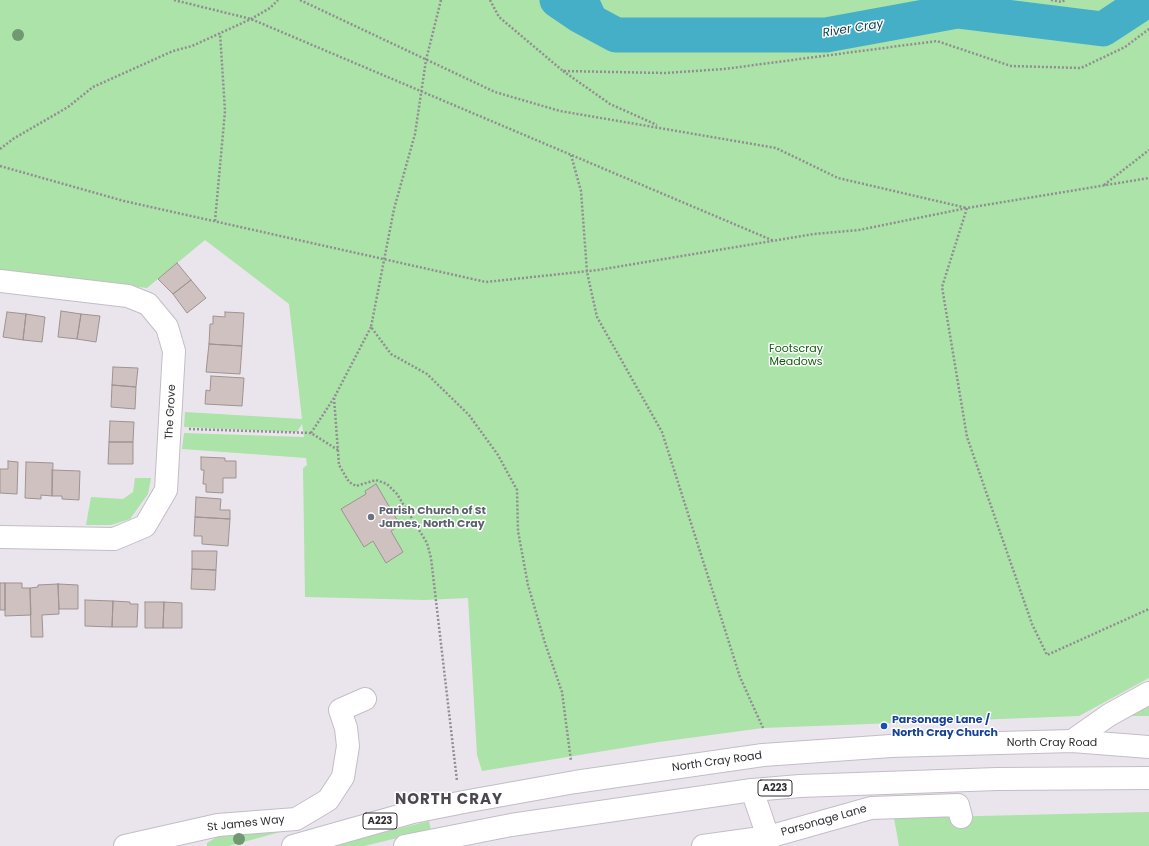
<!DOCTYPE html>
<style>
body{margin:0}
canvas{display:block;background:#eae4ed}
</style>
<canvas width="1149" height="846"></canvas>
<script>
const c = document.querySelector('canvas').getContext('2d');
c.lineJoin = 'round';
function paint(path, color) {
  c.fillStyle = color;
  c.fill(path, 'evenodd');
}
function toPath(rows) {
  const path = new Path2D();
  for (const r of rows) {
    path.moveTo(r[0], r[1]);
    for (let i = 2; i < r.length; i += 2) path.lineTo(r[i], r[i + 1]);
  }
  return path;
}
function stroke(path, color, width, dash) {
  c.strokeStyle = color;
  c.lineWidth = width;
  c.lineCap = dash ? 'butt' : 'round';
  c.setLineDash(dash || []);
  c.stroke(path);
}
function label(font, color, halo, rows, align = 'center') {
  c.font = font + ' Poppins,sans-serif';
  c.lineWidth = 3;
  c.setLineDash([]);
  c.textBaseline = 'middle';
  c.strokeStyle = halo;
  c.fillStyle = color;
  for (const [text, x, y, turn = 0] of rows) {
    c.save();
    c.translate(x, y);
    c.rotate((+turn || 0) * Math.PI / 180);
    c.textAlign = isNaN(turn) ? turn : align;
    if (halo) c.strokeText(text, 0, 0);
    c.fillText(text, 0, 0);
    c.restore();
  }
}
paint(toPath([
 [0,0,1149,0,1149,678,1079,716,763,728,659,742,482,771,477,755,468,598,424,600,305,597,303,468,307,465,306,458,182,449,184,433,304,437,302,424,297,432,184,427,185,412,302,419,289,304,205,240,147,288,0,270],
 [135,478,151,478,148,494,130,519,111,525,86,525,91,497,123,499,133,492],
 [1149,707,1149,716,1130,716],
 [1149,812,1149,846,899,846,894,818],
 [429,821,431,830,364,846,329,846],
 [291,829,229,846,207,846,207,843,220,835]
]), '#ace3a8');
paint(toPath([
 [543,0,600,0,616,35,589,31]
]), '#45afc8');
stroke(toPath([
 [557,0,579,15,616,35,826,35,957,11,1103,29,1147,0]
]), '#45afc8', 35);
const building = toPath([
 [177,263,191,280,173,294,158,279,177,263],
 [191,280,206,298,187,313,173,294,191,280],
 [61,311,81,314,77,339,58,337,61,311],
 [7,312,26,314,23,340,3,337,7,312],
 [225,312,244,313,242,346,209,344,210,324,213,324,213,316,225,317,225,312],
 [26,314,45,317,42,342,23,340,26,314],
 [81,314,100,316,96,342,77,339,81,314],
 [209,344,242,346,240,374,206,372,209,344],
 [113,367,138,368,136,387,112,385,113,367],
 [211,376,244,378,242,406,205,404,206,390,210,391,211,376],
 [112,385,136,387,135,409,111,407,112,385],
 [110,421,134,422,133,442,109,442,110,421],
 [109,442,133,442,133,464,108,464,109,442],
 [201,457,225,458,225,461,236,461,236,478,223,478,223,493,206,492,206,484,203,484,204,470,201,470,201,457],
 [8,461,18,462,17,494,0,493,0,469,8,469,8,461],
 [26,462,53,463,52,496,41,495,41,499,25,498,26,462],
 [52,470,80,471,79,500,62,499,62,496,52,496,52,470],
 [376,484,400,525,391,531,403,552,386,563,373,541,364,547,341,509,366,494,365,491,376,484],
 [196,497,221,499,220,510,230,510,230,519,195,517,196,497],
 [195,517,230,519,228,546,202,544,202,536,194,536,195,517],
 [192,551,217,551,216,570,192,569,192,551],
 [192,569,216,570,215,590,191,589,192,569],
 [0,583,5,583,5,610,0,610,0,583],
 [5,583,22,583,22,588,30,588,31,615,5,616,5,583],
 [58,584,78,585,78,609,59,609,58,584],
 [58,584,59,614,42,615,43,637,31,637,30,588,38,587,38,585,58,584],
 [85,600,113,601,112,627,85,626,85,600],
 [113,601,130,602,130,604,138,604,137,627,112,627,113,601],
 [145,602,164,602,163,628,145,628,145,602],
 [164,602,182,603,182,628,163,628,164,602]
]);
paint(building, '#cec1bf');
stroke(building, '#9f9391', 1);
const minor = toPath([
 [0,281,128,296,148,304,167,327,174,351,166,490,145,526,114,539,0,537],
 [1072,741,1109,715,1149,693],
 [752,790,768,837,768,846],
 [125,846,218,825,296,819,328,800,343,777,348,746,346,728,340,710,365,699],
 [703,846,768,837,871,808,958,805,961,817]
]);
const major = toPath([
 [293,846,413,812,469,801,575,782,763,755,891,746,1072,741,1149,747],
 [405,846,511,825,752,790,800,786,997,779,1149,778]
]);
stroke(minor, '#c3bdc6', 24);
stroke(major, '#c3bdc6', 24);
stroke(toPath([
 [174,0,251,19,774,241],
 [300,0,495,92,560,111,776,148,838,178,967,208,942,287,967,437,1032,624,1047,655,1149,609],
 [441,0,426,60,415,134,394,209,371,327,391,354,427,374,469,415,498,455,517,490,518,531,528,585,545,643,562,692,571,761],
 [490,0,499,17,563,71,665,73,724,69,937,41,1011,66,1081,68,1125,47,1149,29],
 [1051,0,1062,2,1065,0],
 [563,71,610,104,657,125],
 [0,149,13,139,68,107,93,87,173,51,192,46,251,19,270,8,278,0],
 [571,155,581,191,587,272,597,317,662,432,740,677,763,728],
 [0,166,124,201,486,282,598,270,814,234,859,230,967,208,1149,178],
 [1104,185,1149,150],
 [215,221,225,111,220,33],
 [334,398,339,465,349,482,356,486,376,480,387,484,397,494,427,543,431,558,457,781],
 [189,429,311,433,338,450],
 [311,433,334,398,371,327]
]), '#918d93', 2.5, [2, 2]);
stroke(minor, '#fff', 22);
stroke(major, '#fff', 22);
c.fillStyle = '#709972';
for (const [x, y] of [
 [18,35],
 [239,839]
]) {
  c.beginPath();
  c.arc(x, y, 6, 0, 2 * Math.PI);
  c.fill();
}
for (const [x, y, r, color] of [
 [371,517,4,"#6b7280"],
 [884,726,4,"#1a4fb4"]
]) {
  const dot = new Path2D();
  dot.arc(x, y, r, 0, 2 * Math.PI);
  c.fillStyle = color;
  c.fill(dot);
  stroke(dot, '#fff', 1.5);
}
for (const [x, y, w] of [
 [775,788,34],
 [380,821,34]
]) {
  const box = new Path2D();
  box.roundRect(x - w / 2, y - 8, w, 16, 3);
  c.fillStyle = '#fff';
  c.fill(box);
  stroke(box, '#2f2d31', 1);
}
label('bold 10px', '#2f2d31', null, [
 ["A223",775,788],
 ["A223",380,821]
]);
label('11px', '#0d5c0d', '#fff', [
 ["Footscray",796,349],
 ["Meadows",796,362]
]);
label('11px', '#2f2d31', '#fff', [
 ["The Grove",171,412,-87],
 ["North Cray Road",1052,743],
 ["North Cray Road",717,762,-8],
 ["Parsonage Lane",824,821,-16],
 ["St James Way",246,824,-6]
]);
label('bold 11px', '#5b616d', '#fff', [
 ["Parish Church of St",379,511],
 ["James, North Cray",379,524]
], 'left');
label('bold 11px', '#164399', '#fff', [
 ["Parsonage Lane /",892,720],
 ["North Cray Church",892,733]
], 'left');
label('italic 12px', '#12424d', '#fff', [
 ["River Cray",853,29,-9]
]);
c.letterSpacing = '1px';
label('bold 15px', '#4d4850', '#fff', [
 ["NORTH CRAY",449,800]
]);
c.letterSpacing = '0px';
</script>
